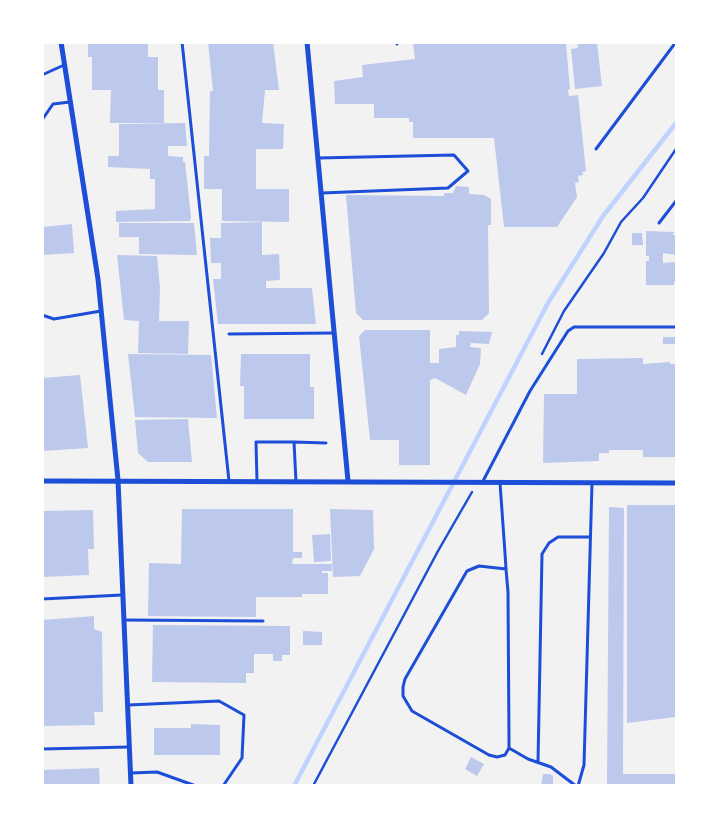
<!DOCTYPE html>
<style>
body{margin:0}
#map{position:relative;width:719px;height:828px;overflow:hidden;background:#f2f2f2;font-family:Barlow,sans-serif}
canvas{display:block}
.frame{position:absolute;inset:0;border:44px solid #fff;pointer-events:none}
</style>
<div id="map">
<canvas width="719" height="828"></canvas>
<div class="frame"></div>
</div>
<script>
const c = document.querySelector('canvas').getContext('2d');
c.lineJoin = 'round';
function toPath(rows) {
  const path = new Path2D();
  for (const r of rows) {
    path.moveTo(r[0], r[1]);
    for (let i = 2; i < r.length; i += 2) path.lineTo(r[i], r[i + 1]);
  }
  return path;
}
function stroke(path, color, width, dash) {
  c.strokeStyle = color;
  c.lineWidth = width;
  c.lineCap = dash ? 'butt' : 'round';
  c.setLineDash(dash || []);
  c.stroke(path);
}
function paint(path, color) {
  c.fillStyle = color;
  c.fill(path, 'evenodd');
}
stroke(toPath([
 [294,786,548,303,603,216,676,123]
]), '#bfd3fe', 4.5);
paint(toPath([
 [88,42,148,42,148,57,158,57,158,90,164,90,164,123,110,123,111,90,92,90,92,57,88,57],
 [208,42,273,42,279,90,265,90,262,123,284,124,283,149,256,149,256,189,289,189,289,222,222,221,222,189,204,189,204,156,209,156,210,91,213,91],
 [413,42,572,42,566,44,570,89,568,90,569,96,578,95,586,171,582,172,583,175,578,176,579,182,575,183,577,197,557,227,504,227,494,138,413,138,413,122,409,122,409,118,374,118,374,104,335,104,334,81,363,77,362,65,415,59],
 [577,42,597,42,602,86,575,89,571,49,578,48],
 [185,123,187,146,168,146,168,156,183,157,183,162,185,162,191,217,190,221,116,222,116,211,155,209,155,179,150,179,150,169,108,167,108,156,119,156,119,124],
 [456,186,469,187,469,194,484,195,491,199,491,225,488,225,489,313,482,320,363,320,356,313,346,195,444,196,444,193,453,193],
 [262,222,262,255,279,254,280,280,266,281,266,288,312,288,316,324,218,324,213,279,221,279,221,263,211,263,210,238,221,238,221,223],
 [119,223,194,223,197,255,139,254,139,237,119,237],
 [72,224,74,253,42,255,42,227],
 [646,231,674,232,673,235,676,235,676,255,663,253,663,263,676,262,676,282,674,282,674,285,646,285,646,261,649,261,649,256,646,256],
 [632,233,642,233,643,245,632,245],
 [117,255,157,256,160,288,159,321,189,321,188,354,138,353,139,321,124,320],
 [365,330,430,330,430,363,439,363,439,349,456,347,456,335,459,335,459,331,492,332,489,344,471,343,470,347,481,348,480,364,466,395,435,378,430,380,430,465,399,465,399,440,370,440,359,336],
 [663,337,676,337,676,344,663,344],
 [128,354,211,355,217,418,135,417],
 [241,354,310,354,310,387,314,387,314,419,244,419,244,386,240,386],
 [643,358,643,364,670,362,670,364,676,364,676,457,643,457,643,450,609,450,609,453,599,453,599,461,543,463,544,394,577,394,577,359],
 [80,375,88,448,42,451,42,378],
 [188,419,192,462,148,462,138,453,135,420],
 [627,505,676,505,676,717,627,723],
 [609,507,624,508,623,774,676,774,676,786,607,786],
 [182,509,293,509,293,552,302,552,302,558,293,558,292,564,332,564,332,571,322,571,322,573,328,573,328,594,302,594,302,597,256,597,256,617,148,616,149,563,181,564],
 [330,509,373,510,374,549,360,576,333,577],
 [93,510,94,549,88,549,89,575,42,577,42,511],
 [330,534,331,561,314,562,312,535],
 [94,616,94,629,102,632,103,712,94,712,95,725,42,726,42,620],
 [153,625,290,626,290,655,282,655,282,661,273,661,273,654,254,654,254,673,246,673,246,683,152,682],
 [303,631,322,632,322,645,303,645],
 [191,724,220,725,220,755,154,755,154,728,191,728],
 [471,757,484,764,477,776,465,769],
 [99,768,100,786,42,786,42,770],
 [543,774,550,774,553,776,553,786,541,786]
]), '#bdc9ec');
stroke(toPath([
 [542,354,564,311,604,253,621,222,643,198,676,149],
 [313,786,438,551,472,492]
]), '#1d4ed8', 2.5);
stroke(toPath([
 [182,42,229,481],
 [397,42,397,44],
 [42,75,64,65],
 [42,120,53,104,70,102],
 [596,149,676,42],
 [318,158,454,155,468,171,448,188,322,193],
 [659,223,676,201],
 [42,315,54,319,101,311],
 [229,334,334,333],
 [294,442,326,443],
 [257,481,256,442,294,442,296,482],
 [482,483,530,391,568,331,574,327,676,327],
 [500,483,505,553,506,569,508,592,509,741,509,748,505,755,497,757,489,755,412,711,403,696,403,687,405,679,467,571,479,566,506,569],
 [42,599,122,595],
 [124,620,263,621],
 [128,705,219,701,244,715,242,758,223,786],
 [509,748,528,759,551,767,576,786],
 [42,749,129,747],
 [538,762,542,554,549,543,558,537,590,537],
 [131,773,157,772,196,786],
 [578,786,584,765,592,483]
]), '#1d4ed8', 3);
stroke(toPath([
 [61,42,98,279,118,480,131,786],
 [307,42,348,481],
 [42,481,676,483]
]), '#1d4ed8', 5);
</script>
